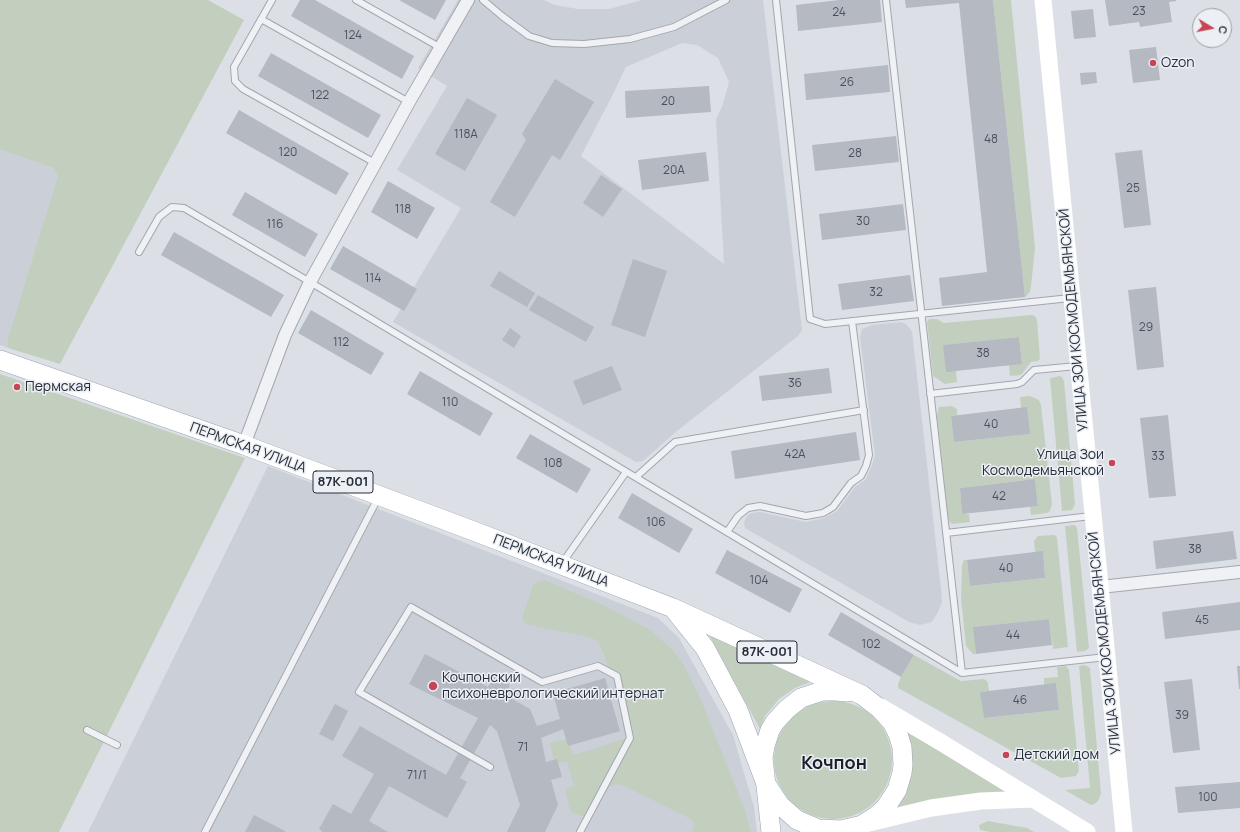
<!DOCTYPE html>
<meta charset="utf-8">
<style>
body{margin:0}
#map{position:relative;width:1240px;height:832px;overflow:hidden;background:#dce0e6;font-family:Manrope,sans-serif}
canvas{display:block}
.north{position:absolute;left:1192px;top:8px;width:40px;height:40px;box-sizing:border-box;background:#eceff4;border:1px solid #9da2aa;border-radius:50%;rotate:100deg;font-size:11px;font-weight:700;line-height:16px;text-align:center;color:#272e3b}
.north::after{content:'';display:block;margin:auto;width:14px;height:18px;background:#c74555;clip-path:polygon(50% 0,100% 100%,50% 72%,0 100%)}
</style>
<div id="map">
<canvas width="1240" height="832"></canvas>
<div class="north">С</div>
</div>
<script>
const c = document.querySelector('canvas').getContext('2d');
c.lineJoin = 'round';
function paint(path, color) {
  c.fillStyle = color;
  c.fill(path, 'evenodd');
}
function toPath(rows) {
  const path = new Path2D();
  for (const r of rows) {
    if (r.length === 3) {
      path.moveTo(r[0] + r[2], r[1]);
      path.arc(r[0], r[1], r[2], 0, 2 * Math.PI);
      continue;
    }
    path.moveTo(r[0], r[1]);
    for (let i = 2; i < r.length; i += 2) path.lineTo(r[i], r[i + 1]);
  }
  return path;
}
function stroke(path, color, width, dash) {
  c.strokeStyle = color;
  c.lineWidth = width;
  c.lineCap = dash ? 'butt' : 'round';
  c.setLineDash(dash || []);
  c.stroke(path);
}
function label(font, color, halo, rows, align = 'center') {
  c.font = font + ' Manrope,sans-serif';
  c.lineWidth = 3;
  c.setLineDash([]);
  c.textBaseline = 'middle';
  c.strokeStyle = halo;
  c.fillStyle = color;
  for (const [text, x, y, turn = 0] of rows) {
    c.save();
    c.translate(x, y);
    c.rotate((+turn || 0) * Math.PI / 180);
    c.textAlign = isNaN(turn) ? turn : align;
    if (halo) c.strokeText(text, 0, 0);
    c.fillText(text, 0, 0);
    c.restore();
  }
}
paint(toPath([
 [458,0,544,0,555,5,578,9,609,9,642,0,763,0,802,330,798,336,677,431,643,461,636,462,393,322,461,208,397,170,447,86,418,68],
 [682,43,697,45,718,58,729,82,723,104,716,120,724,264,581,156,612,96,626,67],
 [0,146,63,168,8,348,0,345],
 [901,322,906,324,912,331,941,589,942,602,938,612,932,622,920,625,909,622,745,528,744,522,747,516,751,513,760,512,806,522,824,518,837,511,855,487,865,480,871,468,875,455,860,337,862,329,872,325],
 [268,466,658,618,679,638,733,735,754,807,757,832,88,832]
]), '#cbcfd7');
paint(toPath([
 [0,0,208,0,244,20,60,364,8,348,8,339,58,176,54,168,0,149],
 [993,0,1011,0,1035,248,1031,286,1030,292,1025,297],
 [1032,315,1035,316,1037,320,1040,359,1038,361,1031,362,1021,375,1010,376,1009,365,1022,363,1019,337,944,345,956,371,957,382,945,384,933,376,927,322,929,319,937,319,944,323],
 [0,374,245,458,59,832,0,832],
 [1060,376,1062,377,1064,381,1075,504,1072,510,1062,511,1050,378],
 [1030,396,1039,400,1041,405,1052,504,1050,511,1047,513,1031,515,1030,507,1038,506,1035,479,960,488,962,514,969,514,970,522,952,524,949,521,948,517,937,416,939,407,952,406,957,409,957,415,951,416,954,442,1030,434,1021,408,1020,397],
 [1075,525,1077,528,1089,648,1085,651,1077,652,1065,526],
 [1054,535,1056,536,1057,538,1068,647,1053,649,1053,648,1049,619,974,627,976,654,973,654,966,646,961,599,962,565,964,560,967,560,970,586,1045,578,1043,552,1035,552,1034,541,1038,536],
 [544,580,601,604,649,629,673,650,684,665,701,700,744,808,751,832,692,832,694,824,691,819,622,785,616,784,609,787,593,813,587,816,581,816,573,813,570,810,565,789,574,786,567,761,555,764,550,743,568,739,573,755,631,737,614,680,600,645,596,640,588,637,533,626,527,625,523,621,523,616,533,585,537,582],
 [709,635,810,682,795,688,779,699,765,716,760,729],
 [914,655,961,681,984,679,987,681,988,683,989,691,981,692,984,718,1059,710,1056,684,1044,685,1044,678,1058,677,1057,667,1066,666,1069,670,1079,771,1076,776,1061,778,898,688,898,684,901,677],
 [1085,665,1090,668,1101,794,1098,801,1093,805,1089,804,1065,790,1090,788,1079,666],
 [833,760,59],
 [898,723,1013,793,887,814,898,799],
 [988,821,1027,828,1034,832,990,832,980,830,979,825]
]), '#c2cfbe');
paint(toPath([
 [300,0,315,0,414,56,402,79,291,16],
 [399,0,446,0,435,20],
 [839,0,880,0,882,22,798,31,796,5],
 [905,0,993,0,1025,297,942,306,939,278,987,272,959,3,906,8],
 [1105,0,1176,0,1176,1,1169,2,1172,22,1140,27,1139,22,1109,26],
 [1093,9,1096,37,1074,39,1071,11],
 [1156,47,1160,80,1133,83,1129,50],
 [271,53,381,115,368,138,258,76],
 [888,65,890,92,806,100,804,74],
 [1096,72,1097,83,1081,85,1080,73],
 [555,79,594,102,560,160,552,155,515,217,490,202,526,140,522,134],
 [709,86,711,112,626,118,625,91],
 [467,98,497,115,465,171,435,154],
 [239,110,349,173,336,195,226,133],
 [896,136,899,162,815,171,812,145],
 [1142,150,1151,225,1124,228,1115,153],
 [706,152,709,181,642,190,638,160],
 [601,175,622,189,603,217,583,203],
 [388,181,435,208,417,239,371,212],
 [245,192,318,234,305,257,232,215],
 [903,204,906,230,822,240,819,214],
 [174,232,284,295,271,317,161,255],
 [343,246,417,289,404,311,330,269],
 [633,259,667,271,645,337,611,325],
 [499,271,535,293,527,307,490,286],
 [910,275,914,301,842,310,838,284],
 [1156,287,1164,367,1137,370,1128,290],
 [538,295,594,327,586,342,529,310],
 [311,310,384,353,371,375,298,333],
 [510,328,521,336,514,348,502,340],
 [1019,337,1022,364,946,372,943,345],
 [612,366,622,390,583,405,573,381],
 [829,368,832,393,762,401,759,376],
 [420,371,493,413,480,436,407,394],
 [1027,407,1030,434,954,442,951,416],
 [1168,415,1176,496,1149,498,1140,418],
 [856,432,860,460,735,479,731,451],
 [530,434,591,469,577,493,516,458],
 [1035,479,1038,506,962,514,960,488],
 [632,493,693,529,679,553,618,518],
 [1233,531,1237,559,1156,569,1153,541],
 [727,550,802,589,790,613,715,573],
 [1043,551,1045,578,970,586,967,560],
 [1240,602,1240,630,1165,639,1162,612],
 [841,612,914,655,901,677,828,635],
 [1049,619,1052,645,976,654,973,627],
 [425,654,488,687,494,676,510,685,505,695,530,709,537,726,560,719,553,693,605,678,620,731,568,746,563,729,541,738,546,762,557,759,562,777,551,780,558,805,545,832,507,832,520,805,497,731,490,725,460,778,467,782,447,818,389,786,369,821,388,832,323,832,319,829,333,804,351,814,374,774,342,756,360,726,446,775,478,718,409,684],
 [1237,666,1240,666,1240,689,1239,689],
 [1192,679,1200,750,1173,753,1164,682],
 [1056,683,1059,710,984,718,980,692],
 [335,704,348,711,333,741,319,734],
 [1240,782,1240,808,1178,813,1175,787],
 [254,815,285,831,285,832,245,832]
]), '#b4b9c2');
const lane = toPath([
 [272,0,234,67,235,81,243,89,375,163],
 [356,0,441,48],
 [483,0,502,16,529,36,552,43,584,44,630,39,674,27,726,0],
 [776,0,810,319,825,324,1070,298],
 [886,0,962,673],
 [261,19,409,102],
 [139,252,159,217,172,207,184,208,310,282,962,673,1106,657],
 [930,394,1017,384,1022,382,1034,370,1077,366],
 [636,477,675,442,864,410],
 [727,532,738,516,748,508,760,506,806,516,823,513,833,507,851,483,861,476,866,466,869,455,852,321],
 [946,533,1091,516],
 [563,562,626,472],
 [87,730,117,745],
 [490,767,359,692,411,607,542,682,598,666,617,676,630,738,580,832],
 [205,832,378,498]
]);
const street = toPath([
 [244,445,285,335,310,282,409,102,468,0],
 [1100,587,1240,572]
]);
const primary = toPath([
 [0,360,244,445,471,530,673,608,862,695,880,709,892,722,898,734,902,747,903,765,902,773,897,790,886,807,876,816,851,832],
 [676,612,705,648,738,710,766,784,780,805,797,820,818,829,841,830,863,825],
 [771,832,763,758,765,746,770,730,775,722,787,709,801,698,822,691,836,691,847,692]
]);
stroke(lane, '#a2a7af', 8);
stroke(street, '#a2a7af', 14);
stroke(primary, '#9ca4b1', 20);
stroke(lane, '#eff1f4', 6);
stroke(street, '#eff1f4', 12);
stroke(toPath([
 [1043,0,1124,832],
 [881,707,942,743,1087,832],
 [865,824,931,808,981,801,1032,799]
]), '#fff', 17);
stroke(primary, '#fff', 19);
for (const [x, y, r, color] of [
 [1153,63,4,"#c74555"],
 [17,387,4,"#c74555"],
 [1112,463,4,"#c74555"],
 [433,686,5,"#c74555"],
 [1006,755,4,"#c74555"]
]) {
  const dot = new Path2D();
  dot.arc(x, y, r, 0, 2 * Math.PI);
  c.fillStyle = color;
  c.fill(dot);
  stroke(dot, '#eceff4', 1.5);
}
label('12px', '#4a515d', null, [
 ["23",1139,12],
 ["24",839,13],
 ["124",353,36],
 ["26",847,83],
 ["122",320,96],
 ["20",668,102],
 ["118А",466,135],
 ["48",991,140],
 ["120",288,153],
 ["28",855,154],
 ["20А",674,171],
 ["25",1133,189],
 ["118",403,210],
 ["30",863,222],
 ["116",275,225],
 ["114",373,279],
 ["32",876,293],
 ["29",1146,328],
 ["112",341,343],
 ["38",983,354],
 ["36",795,384],
 ["110",450,403],
 ["40",991,425],
 ["42А",795,455],
 ["33",1158,457],
 ["108",553,464],
 ["42",999,497],
 ["106",656,523],
 ["38",1195,550],
 ["40",1006,569],
 ["104",759,581],
 ["45",1202,621],
 ["44",1013,636],
 ["102",871,645],
 ["46",1020,701],
 ["39",1182,716],
 ["71",523,748],
 ["71/1",417,776],
 ["100",1208,798]
]);
for (const [x, y, w] of [
 [343,482,60],
 [767,652,60]
]) {
  const box = new Path2D();
  box.roundRect(x - w / 2, y - 11, w, 22, 3);
  c.fillStyle = '#eceff4';
  c.fill(box);
  stroke(box, '#272e3b', 1);
}
label('bold 13px', '#272e3b', null, [
 ["87К-001",343,482],
 ["87К-001",767,652]
]);
label('14px', '#272e3b', '#eceff4', [
 ["Ozon",1161,63],
 ["Пермская",25,387],
 ["Улица Зои",1104,455,"right"],
 ["Космодемьянской",1104,471,"right"],
 ["Кочпонский",442,678],
 ["психоневрологический интернат",442,694],
 ["Детский дом",1014,755]
], 'left');
label('14px', '#272e3b', '#eceff4', [
 ["УЛИЦА ЗОИ КОСМОДЕМЬЯНСКОЙ",1074,320,-95],
 ["ПЕРМСКАЯ УЛИЦА",248,448,20],
 ["ПЕРМСКАЯ УЛИЦА",551,561,21],
 ["УЛИЦА ЗОИ КОСМОДЕМЬЯНСКОЙ",1105,643,-96]
]);
label('bold 18px', '#191f2c', '#eceff4', [
 ["Кочпон",834,764]
]);
</script>
